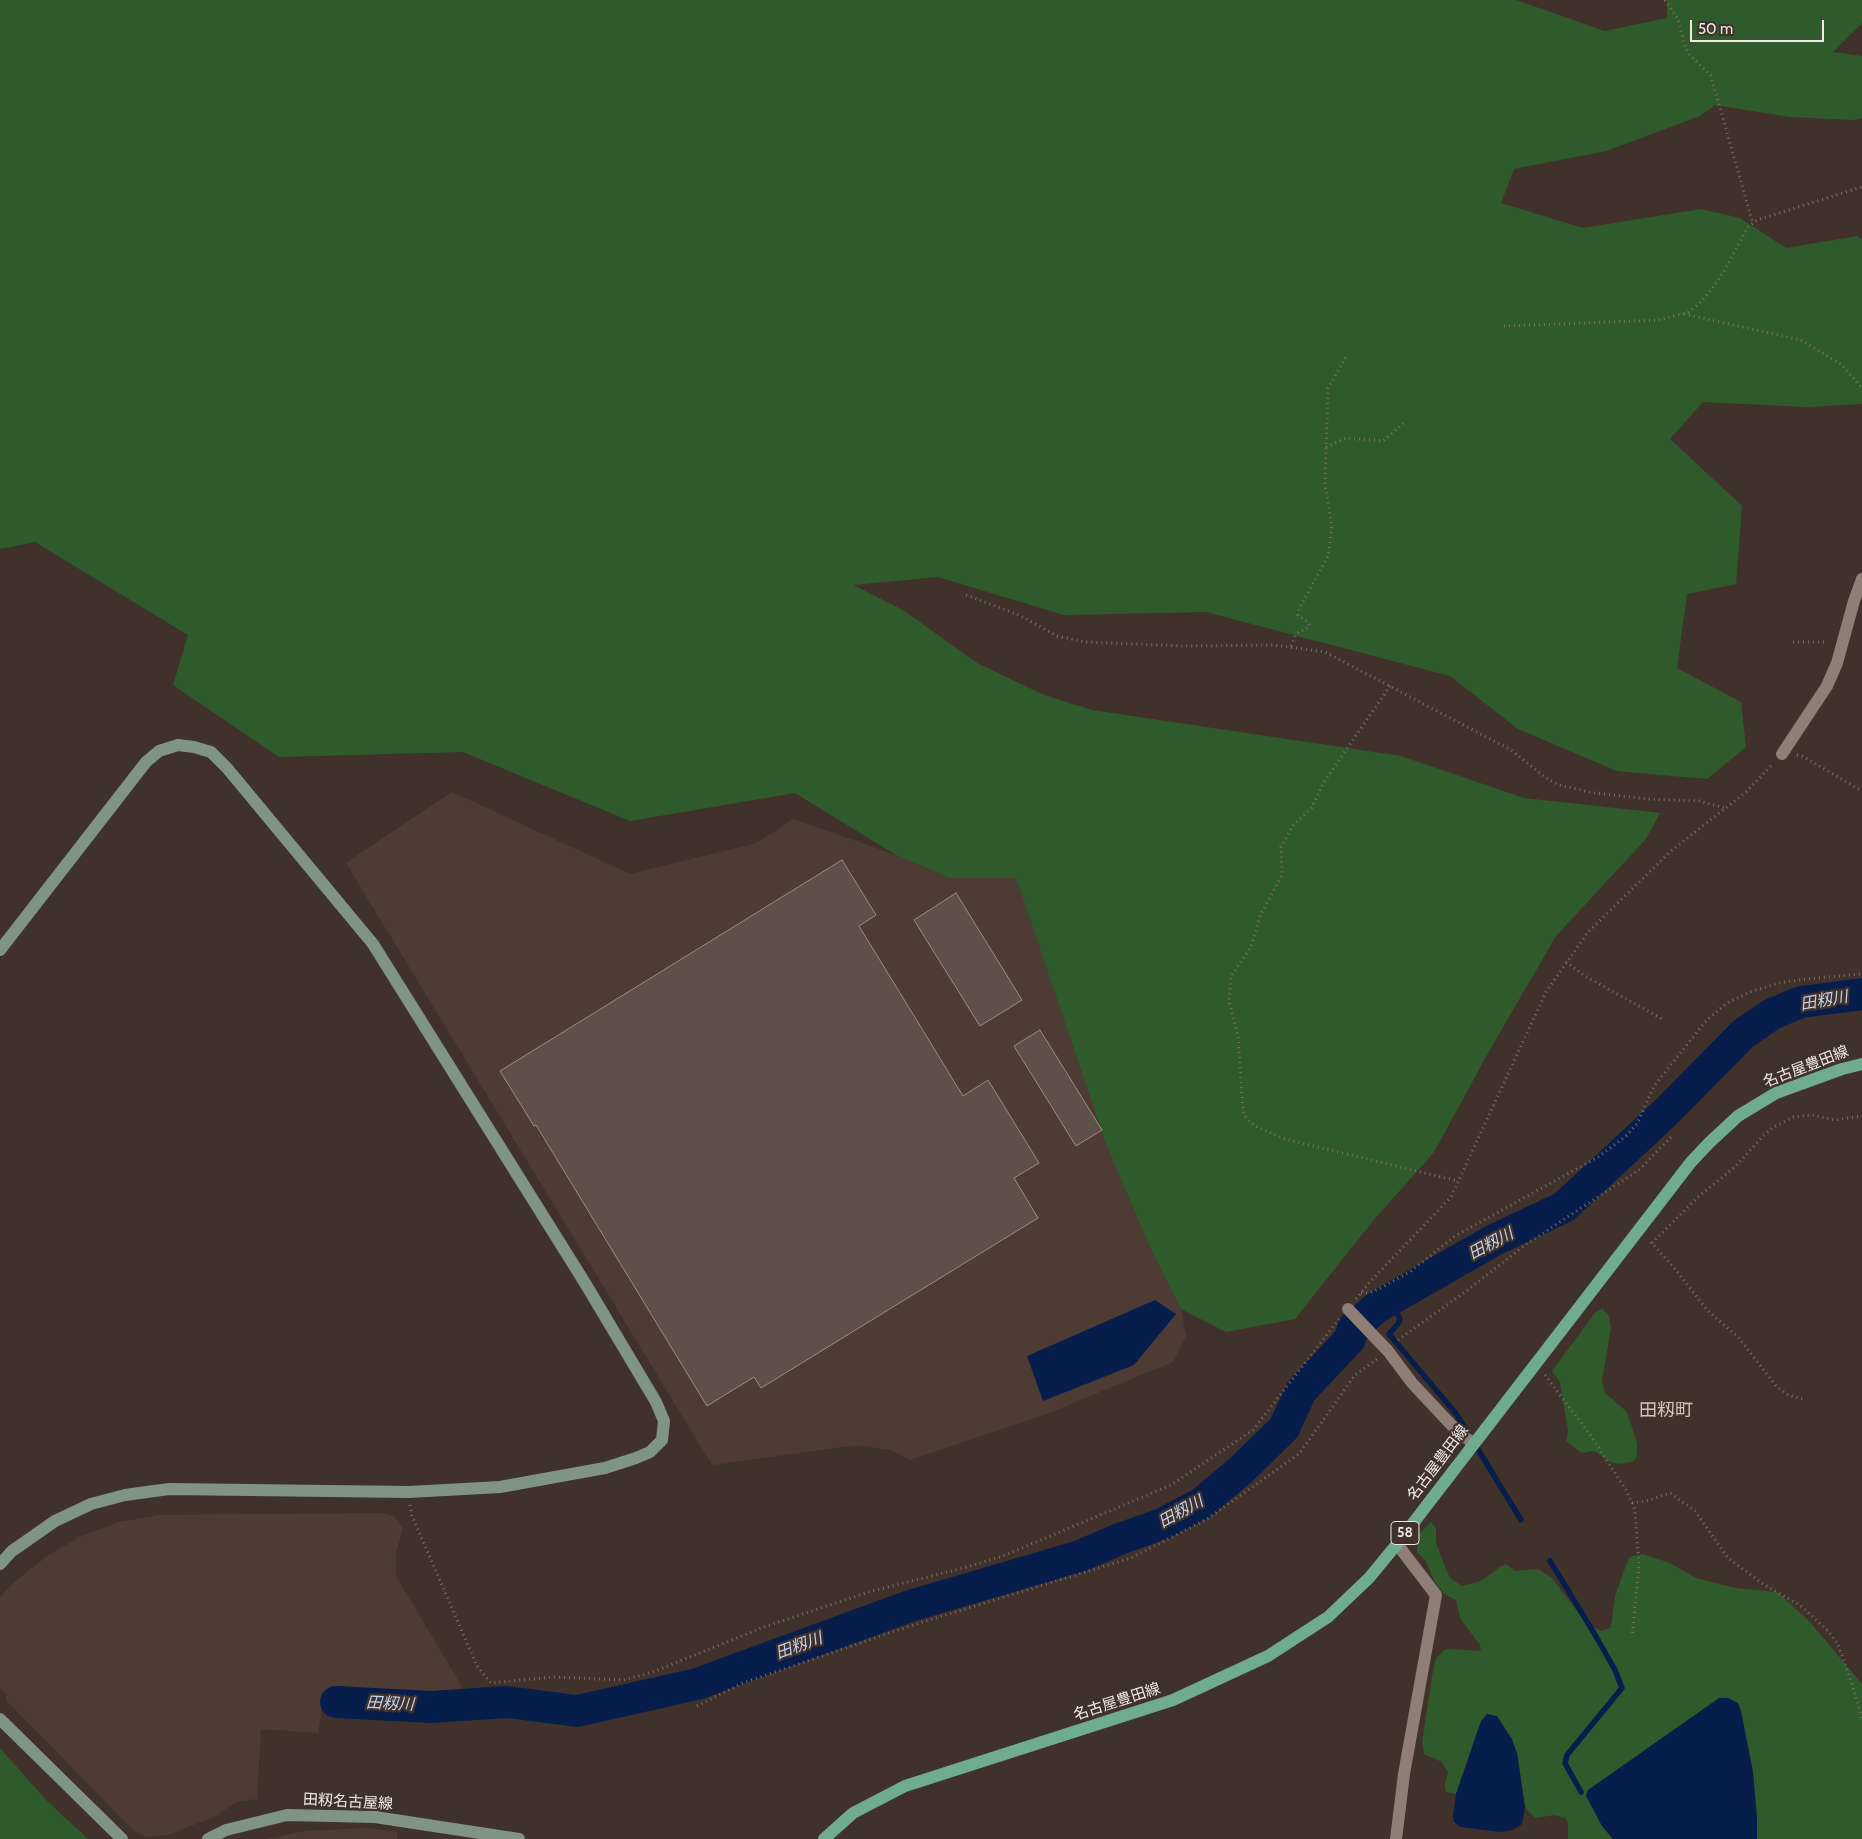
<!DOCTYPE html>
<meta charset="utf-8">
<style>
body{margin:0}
#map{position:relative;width:1862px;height:1839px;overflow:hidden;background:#40322b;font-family:Cabin,sans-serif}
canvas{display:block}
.scale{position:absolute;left:1690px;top:20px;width:134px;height:22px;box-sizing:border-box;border:2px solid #f2e8e4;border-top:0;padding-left:6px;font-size:15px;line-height:18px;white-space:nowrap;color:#f2e8e4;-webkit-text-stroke:4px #40322b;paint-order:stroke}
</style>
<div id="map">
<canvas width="1862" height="1839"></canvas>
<div class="scale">50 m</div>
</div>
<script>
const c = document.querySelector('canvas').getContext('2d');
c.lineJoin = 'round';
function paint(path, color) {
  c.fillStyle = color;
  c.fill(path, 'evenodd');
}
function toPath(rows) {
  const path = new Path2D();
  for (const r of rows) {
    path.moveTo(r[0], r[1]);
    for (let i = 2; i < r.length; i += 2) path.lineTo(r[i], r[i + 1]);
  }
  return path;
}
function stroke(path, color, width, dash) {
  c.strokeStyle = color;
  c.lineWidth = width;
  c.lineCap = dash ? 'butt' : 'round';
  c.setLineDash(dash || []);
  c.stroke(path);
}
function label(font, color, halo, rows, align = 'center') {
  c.font = font + ' Cabin,"Noto Sans JP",sans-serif';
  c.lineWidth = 4.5;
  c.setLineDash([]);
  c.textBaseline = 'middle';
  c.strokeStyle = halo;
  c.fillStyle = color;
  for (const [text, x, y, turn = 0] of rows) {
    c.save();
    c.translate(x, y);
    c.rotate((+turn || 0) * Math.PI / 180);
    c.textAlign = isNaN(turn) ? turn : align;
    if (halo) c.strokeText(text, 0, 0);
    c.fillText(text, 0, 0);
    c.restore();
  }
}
paint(toPath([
 [452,792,630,874,757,843,793,819,896,855,950,878,1016,878,1107,1147,1149,1245,1181,1309,1186,1336,1173,1362,1044,1415,910,1460,890,1450,857,1445,712,1465,346,863],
 [382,1513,394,1516,403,1529,396,1552,396,1576,465,1692,325,1690,318,1733,261,1729,257,1799,236,1802,214,1817,167,1835,146,1837,132,1829,6,1700,6,1694,0,1688,0,1597,14,1582,50,1554,80,1537,119,1522,159,1515],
 [367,1828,397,1832,397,1839,267,1839,305,1831]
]), '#4e3c34');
paint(toPath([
 [0,0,1516,0,1605,31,1667,18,1667,0,1862,0,1862,23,1833,52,1862,56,1862,118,1854,120,1790,117,1715,105,1700,116,1606,151,1514,169,1501,203,1583,228,1701,209,1740,218,1786,248,1857,236,1862,240,1862,404,1808,407,1703,402,1670,439,1742,506,1736,584,1687,594,1677,668,1741,702,1746,747,1707,779,1617,771,1518,729,1450,676,1206,612,1064,615,938,577,853,585,903,610,977,663,1044,695,1092,710,1401,756,1524,798,1660,813,1646,839,1556,936,1488,1053,1434,1152,1372,1222,1295,1319,1226,1332,1181,1309,1149,1245,1107,1147,1016,878,950,878,896,855,795,793,630,821,463,752,279,757,173,685,188,635,35,542,0,549],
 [1602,1308,1609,1316,1611,1328,1602,1381,1605,1393,1627,1412,1637,1443,1637,1455,1634,1461,1621,1464,1610,1462,1596,1452,1591,1451,1582,1453,1566,1441,1568,1430,1560,1382,1552,1371,1595,1313],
 [1431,1522,1436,1528,1436,1543,1446,1569,1450,1578,1462,1586,1481,1581,1500,1567,1506,1564,1515,1571,1538,1569,1552,1578,1586,1623,1601,1631,1611,1628,1615,1596,1629,1557,1643,1554,1670,1563,1696,1578,1735,1588,1777,1592,1810,1622,1862,1684,1862,1839,1757,1839,1757,1819,1753,1772,1738,1703,1588,1790,1586,1796,1602,1826,1613,1839,1568,1839,1568,1823,1565,1818,1555,1815,1535,1818,1525,1807,1517,1753,1481,1721,1456,1794,1446,1792,1445,1784,1448,1772,1442,1762,1424,1754,1422,1743,1432,1676,1436,1658,1446,1649,1481,1651,1480,1645,1460,1618,1456,1600,1444,1594,1434,1581,1426,1561,1417,1552,1417,1536],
 [0,1748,46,1800,88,1839,0,1839]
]), '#2f5b2c');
paint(toPath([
 [1155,1300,1176,1314,1134,1365,1043,1401,1027,1356],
 [1719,1698,1728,1698,1738,1703,1741,1711,1753,1772,1757,1819,1757,1839,1613,1839,1602,1826,1586,1796,1588,1790],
 [1487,1714,1497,1716,1512,1739,1517,1753,1525,1807,1522,1824,1513,1830,1501,1832,1460,1827,1454,1822,1453,1816,1456,1794,1481,1721]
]), '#071e4d');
stroke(toPath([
 [1391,1301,1400,1319,1398,1324,1389,1334,1457,1415,1521,1520],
 [1550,1561,1594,1633,1615,1670,1622,1688,1567,1755,1565,1763,1581,1792]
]), '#071e4d', 5.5);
stroke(toPath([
 [336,1702,431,1707,507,1702,577,1711,697,1684,910,1606,1080,1556,1122,1538,1162,1524,1202,1503,1242,1469,1284,1428,1301,1391,1350,1339,1353,1328,1377,1307,1494,1240,1564,1207,1666,1112,1743,1034,1772,1014,1801,1002,1862,994]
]), '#071e4d', 32);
const building = toPath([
 [842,860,876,915,859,926,963,1096,988,1080,1039,1163,1014,1178,1038,1218,761,1388,754,1377,707,1406,536,1125,534,1126,500,1071,842,860],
 [956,893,1022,1000,980,1026,914,920,956,893],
 [1040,1030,1102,1130,1076,1146,1014,1046,1040,1030]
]);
paint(building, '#5e4f48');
stroke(building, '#9d8c84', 1);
stroke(toPath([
 [1665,0,1678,19,1685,46,1689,54,1711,76,1753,224],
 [1684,314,1801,340,1842,365,1862,388],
 [1504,326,1659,320,1688,312,1699,304,1711,290,1724,271,1748,227,1757,220,1862,187],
 [1326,447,1346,438,1383,441,1406,421],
 [966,595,1019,615,1057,636,1085,642,1184,646,1273,645,1325,652,1511,750,1546,778,1559,785,1594,793,1649,799,1699,801,1725,808],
 [1793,642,1828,642],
 [1291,646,1296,634,1309,627,1309,623,1298,615,1299,609,1328,556,1332,527,1325,484,1328,388,1346,357],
 [1390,686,1324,782,1311,809,1294,824,1281,847,1282,875,1260,916,1251,947,1231,976,1229,1001,1238,1036,1243,1110,1246,1118,1255,1126,1285,1139,1458,1181],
 [1797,755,1802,756,1862,791],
 [1566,962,1585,976,1664,1020],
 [1651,1242,1675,1269,1708,1311,1738,1337,1776,1386,1788,1395,1803,1399],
 [1652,1243,1698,1197,1736,1166,1762,1137,1772,1128,1793,1117,1812,1115,1835,1120,1862,1116],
 [1361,1293,1369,1293,1381,1288,1411,1271,1455,1236,1598,1157,1626,1136,1637,1124,1654,1086,1705,1022,1727,1003,1750,992,1779,983,1806,979,1862,974],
 [1356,1299,1368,1284,1451,1197,1546,992,1588,932,1671,851,1746,792,1773,764],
 [1398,1340,1469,1289,1525,1245,1639,1170,1671,1137],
 [1545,1375,1591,1436,1626,1490,1635,1510,1639,1565,1632,1637],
 [1632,1503,1650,1500,1670,1493,1695,1511,1728,1558,1763,1584,1801,1606,1829,1632,1838,1644,1852,1684,1862,1719],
 [410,1505,412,1516,477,1666,491,1683,554,1677,623,1680,653,1672,764,1627,872,1591,967,1567,1003,1556,1171,1485,1253,1430,1339,1319],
 [697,1706,743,1683,910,1626,1131,1558,1207,1519,1299,1454,1355,1375,1377,1359]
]), '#7b6e68', 3, [1, 4]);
stroke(toPath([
 [1782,754,1827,686,1837,663,1854,601,1862,579],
 [1348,1309,1388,1351,1412,1383,1457,1431,1473,1443],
 [1396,1839,1404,1774,1436,1595,1397,1544]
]), '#8f7e76', 12);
stroke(toPath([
 [0,950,146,762,159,751,178,745,194,747,211,752,227,768,373,944,585,1283,656,1402,664,1421,662,1440,650,1452,636,1458,605,1468,500,1487,409,1492,169,1489,125,1495,91,1504,55,1521,12,1551,0,1564],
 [0,1719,122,1839],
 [208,1839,226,1830,287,1815,375,1817,519,1839]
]), '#7f9483', 12);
stroke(toPath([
 [824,1839,853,1813,905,1786,1173,1700,1268,1656,1328,1617,1369,1578,1397,1544,1691,1162,1710,1142,1738,1116,1776,1093,1842,1069,1862,1064]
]), '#6fab8f', 12);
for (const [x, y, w] of [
 [1405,1533,28]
]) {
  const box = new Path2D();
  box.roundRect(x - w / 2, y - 11.5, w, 23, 4);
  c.fillStyle = '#40322b';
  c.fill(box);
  stroke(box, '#f2e8e4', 1);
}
label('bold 14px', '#f2e8e4', null, [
 ["58",1405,1533]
]);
label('15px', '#f2e8e4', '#40322b', [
 ["名古屋豊田線",1806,1067,-21],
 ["名古屋豊田線",1438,1463,-53],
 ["名古屋豊田線",1117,1702,-18],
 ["田籾名古屋線",348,1802,3]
]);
label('italic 16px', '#c0d1f1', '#40322b', [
 ["田籾川",1824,1001,-10],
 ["田籾川",1491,1244,-28],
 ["田籾川",1181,1512,-29],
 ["田籾川",799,1646,-20],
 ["田籾川",390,1704,3]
]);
label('18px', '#d5c3ba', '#40322b', [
 ["田籾町",1666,1411]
]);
</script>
